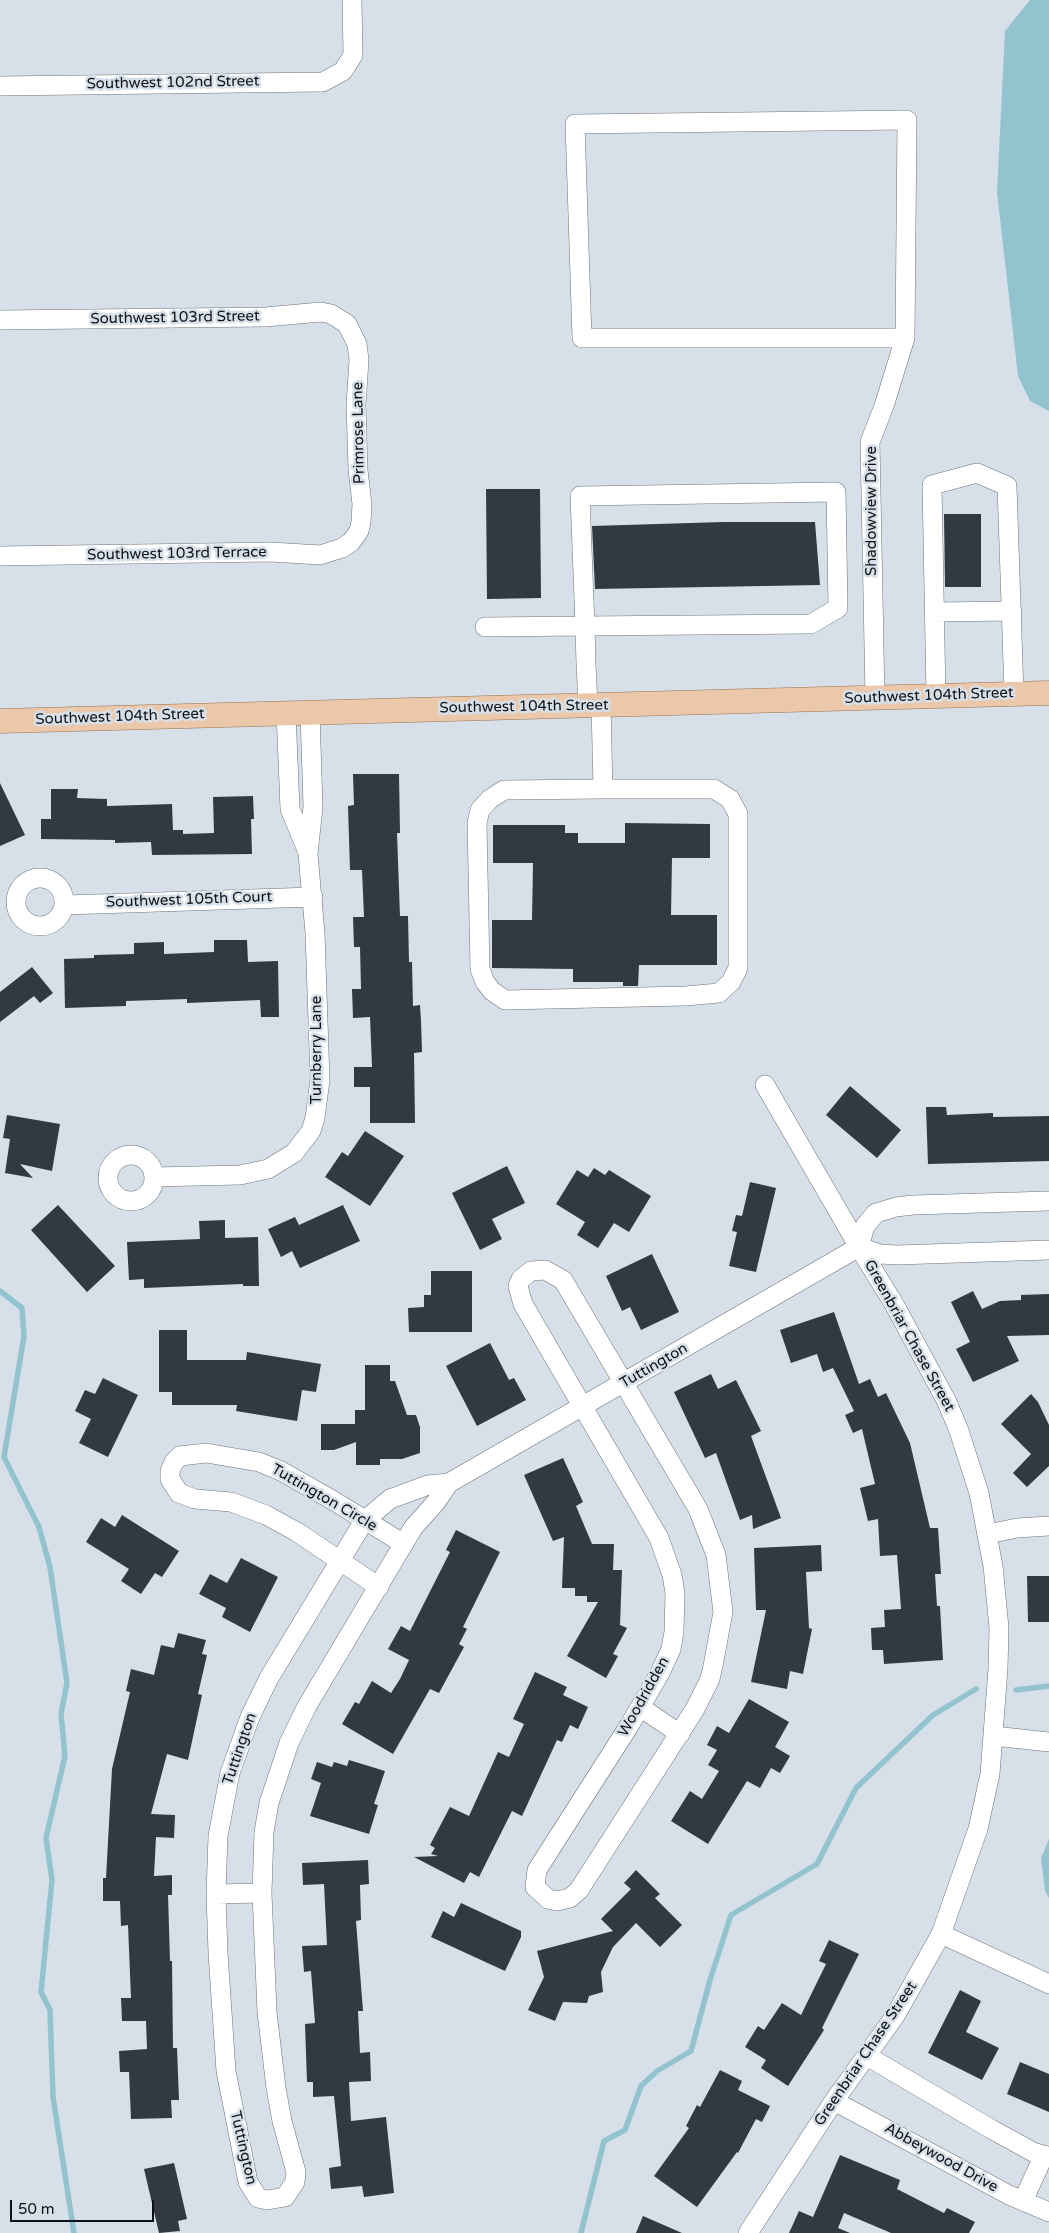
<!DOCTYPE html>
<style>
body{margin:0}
#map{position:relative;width:1049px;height:2233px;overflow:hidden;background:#d7e0e9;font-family:"Varela Round",sans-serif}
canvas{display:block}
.scale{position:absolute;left:10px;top:2200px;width:144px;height:22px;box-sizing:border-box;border:2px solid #0e1114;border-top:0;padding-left:6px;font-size:15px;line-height:18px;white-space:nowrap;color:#0e1114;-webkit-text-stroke:4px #d7e0e9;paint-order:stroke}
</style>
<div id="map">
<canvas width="1049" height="2233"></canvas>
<div class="scale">50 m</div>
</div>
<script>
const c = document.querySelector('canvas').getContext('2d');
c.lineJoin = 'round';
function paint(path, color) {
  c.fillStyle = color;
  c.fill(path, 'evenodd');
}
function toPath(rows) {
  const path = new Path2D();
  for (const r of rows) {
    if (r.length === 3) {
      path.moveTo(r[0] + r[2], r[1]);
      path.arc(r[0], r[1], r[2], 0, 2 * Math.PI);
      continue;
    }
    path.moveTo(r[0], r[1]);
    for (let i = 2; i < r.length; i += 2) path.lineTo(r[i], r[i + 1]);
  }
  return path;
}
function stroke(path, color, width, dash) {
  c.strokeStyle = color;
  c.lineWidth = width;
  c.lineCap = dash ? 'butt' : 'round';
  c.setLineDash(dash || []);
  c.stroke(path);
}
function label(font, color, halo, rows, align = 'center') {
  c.font = font + ' "Varela Round",sans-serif';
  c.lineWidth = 5;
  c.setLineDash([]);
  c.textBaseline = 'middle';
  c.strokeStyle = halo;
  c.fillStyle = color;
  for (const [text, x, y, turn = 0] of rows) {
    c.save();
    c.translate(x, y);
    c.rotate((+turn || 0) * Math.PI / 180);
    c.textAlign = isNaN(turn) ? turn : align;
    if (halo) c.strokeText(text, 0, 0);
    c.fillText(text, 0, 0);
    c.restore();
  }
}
paint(toPath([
 [1030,0,1049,0,1049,411,1030,401,1018,376,997,192,1005,31],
 [1049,1839,1049,1898,1045,1891,1041,1858]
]), '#92c3cf');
stroke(toPath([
 [0,1291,22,1308,24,1336,4,1457,39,1527,50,1567,67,1683,61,1714,65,1756,46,1838,52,1880,41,1992,50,2010,53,2097,74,2233],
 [1016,1690,1049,1686],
 [581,2233,604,2141,625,2130,641,2086,657,2071,691,2051,710,1980,731,1915,817,1864,856,1788,933,1715,976,1689]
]), '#92c3cf', 5.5);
paint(toPath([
 [486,489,540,489,541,598,487,599],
 [944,514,981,514,981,587,945,587],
 [723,522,815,522,820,585,595,589,592,526],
 [353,774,399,774,400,833,397,833,400,916,408,916,409,962,412,962,413,1006,420,1005,421,1021,422,1052,414,1053,415,1123,370,1123,370,1087,354,1087,354,1067,372,1067,370,1017,353,1018,352,989,361,989,360,947,354,947,353,917,364,917,362,870,350,870,348,806,354,805],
 [0,783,25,835,0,846],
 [51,789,78,789,77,798,107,799,107,806,172,804,173,830,183,830,183,834,214,833,213,797,253,796,254,819,251,819,252,854,152,855,151,842,115,843,115,840,41,839,41,819,51,819],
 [625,823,710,824,710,858,672,858,671,915,717,915,717,965,639,965,638,986,623,986,623,982,573,982,573,969,492,968,492,920,532,920,533,863,493,863,493,825,565,825,565,833,578,833,578,843,625,843],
 [214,940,247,940,248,962,278,961,279,1017,261,1017,260,1000,187,1003,187,999,126,1001,126,1006,65,1008,64,959,94,958,94,955,134,954,134,943,164,942,164,954,214,952],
 [32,967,53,993,40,1003,34,996,0,1022,0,992],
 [850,1086,901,1130,877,1158,826,1115],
 [926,1107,946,1107,947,1115,993,1113,993,1117,1049,1116,1049,1161,928,1164],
 [7,1115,60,1124,52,1171,20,1164,33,1178,5,1173,10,1139,3,1138],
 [365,1131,404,1156,370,1206,325,1177,342,1152,348,1156],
 [507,1166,525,1203,492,1219,502,1239,480,1250,452,1193],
 [594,1168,605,1175,609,1170,651,1196,629,1232,614,1223,598,1248,577,1235,585,1222,556,1204,577,1170,588,1177],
 [750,1182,776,1188,756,1272,729,1266,737,1232,732,1231,736,1215,742,1216],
 [58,1205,115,1266,87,1292,31,1230],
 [343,1205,360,1241,300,1268,292,1251,281,1257,268,1229,295,1217,299,1225],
 [225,1220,225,1238,258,1237,259,1286,243,1286,243,1284,144,1288,144,1279,129,1280,127,1242,200,1239,199,1221],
 [652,1254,679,1312,641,1330,630,1307,622,1311,606,1276],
 [431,1271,472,1271,472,1332,409,1332,408,1308,424,1307,424,1295,431,1295],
 [973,1291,982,1309,1000,1301,1021,1300,1021,1295,1049,1294,1049,1335,1007,1336,1019,1361,973,1382,956,1349,970,1342,951,1302],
 [834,1312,859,1384,870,1379,878,1397,886,1393,910,1443,930,1528,938,1528,941,1574,935,1574,937,1606,940,1606,943,1660,884,1664,883,1650,872,1650,871,1628,885,1627,884,1610,901,1609,897,1555,880,1556,878,1519,868,1521,860,1488,875,1484,862,1429,853,1433,845,1415,854,1411,833,1368,823,1372,817,1354,791,1363,780,1330],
 [159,1330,187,1330,187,1360,246,1360,247,1352,321,1364,316,1392,302,1390,297,1421,236,1411,237,1405,172,1405,172,1392,159,1392],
 [490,1343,509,1380,514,1378,526,1400,477,1426,446,1366],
 [365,1365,390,1365,390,1381,395,1381,407,1415,416,1415,420,1427,420,1453,402,1459,380,1459,380,1465,356,1465,356,1442,334,1450,321,1450,321,1424,355,1424,355,1410,365,1410],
 [711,1374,718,1389,736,1380,761,1431,751,1436,781,1518,753,1529,752,1515,740,1520,716,1453,705,1458,674,1392],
 [103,1378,138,1395,108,1457,79,1443,91,1419,75,1411,85,1390,95,1394],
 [1031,1394,1038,1402,1049,1425,1049,1466,1027,1487,1013,1473,1031,1454,1001,1424],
 [563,1458,583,1502,576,1506,592,1544,614,1544,613,1570,622,1570,620,1625,627,1628,613,1654,618,1656,606,1678,567,1656,598,1602,587,1602,587,1596,575,1596,575,1588,562,1588,564,1537,553,1541,524,1475],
 [122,1515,179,1551,162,1577,155,1573,141,1594,121,1581,129,1569,86,1542,101,1518,115,1527],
 [456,1530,500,1552,463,1627,467,1629,459,1644,464,1647,439,1693,430,1689,393,1754,342,1724,355,1702,359,1704,372,1681,391,1693,400,1679,409,1660,388,1649,401,1626,410,1631,450,1552,446,1550],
 [821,1545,822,1571,806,1572,809,1628,812,1629,803,1674,790,1671,787,1689,751,1682,766,1610,756,1610,754,1548],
 [241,1558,278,1577,250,1632,222,1617,226,1608,199,1594,210,1574,227,1583],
 [1027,1576,1049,1576,1049,1622,1028,1622],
 [178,1633,206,1640,202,1654,207,1655,198,1694,202,1695,188,1760,167,1754,151,1814,175,1815,174,1838,156,1837,154,1876,172,1875,172,1895,168,1895,170,1961,172,1961,173,2048,177,2048,179,2100,171,2100,172,2118,131,2119,129,2072,120,2072,119,2051,147,2049,146,2021,122,2021,121,1998,131,1998,128,1925,121,1926,120,1901,103,1901,103,1878,106,1878,112,1769,130,1692,126,1691,131,1669,154,1675,161,1645,174,1648],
 [535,1672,567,1687,563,1695,588,1707,578,1729,570,1725,562,1742,557,1740,522,1816,512,1811,479,1877,470,1872,464,1883,414,1857,438,1856,431,1854,435,1848,430,1845,450,1807,469,1816,498,1752,509,1757,524,1724,513,1719],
 [749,1699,789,1722,775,1747,790,1756,780,1773,771,1768,760,1788,747,1781,708,1844,671,1821,690,1791,702,1799,719,1771,708,1765,717,1750,707,1745,717,1726,729,1733],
 [349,1760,385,1771,374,1804,378,1805,369,1834,310,1816,321,1783,311,1779,317,1762,332,1767,334,1762,347,1766],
 [368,1860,369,1884,360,1885,361,1920,356,1921,363,2011,358,2011,360,2053,370,2052,371,2081,349,2082,351,2121,386,2117,394,2193,364,2197,362,2186,331,2189,329,2168,341,2166,334,2096,313,2097,313,2082,307,2082,305,2024,315,2023,311,1971,304,1972,302,1946,327,1945,324,1884,303,1885,302,1863],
 [636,1870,660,1894,655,1898,682,1925,660,1947,636,1923,613,1947,601,1972,603,1992,589,1996,587,2003,563,2002,555,2021,528,2010,544,1977,537,1951,613,1931,601,1919,631,1889,624,1883],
 [461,1903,521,1931,521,1937,505,1971,431,1937,443,1911,454,1917],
 [829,1940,859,1954,822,2028,824,2030,788,2086,761,2068,766,2060,745,2047,758,2026,764,2030,782,2003,801,2015,826,1964,819,1961],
 [960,1990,981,2001,966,2032,999,2048,982,2080,928,2053],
 [1020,2062,1049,2074,1049,2112,1007,2094],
 [720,2070,742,2081,738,2090,770,2106,762,2122,756,2119,738,2153,737,2152,697,2207,654,2176,689,2128,686,2126,697,2105,700,2107],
 [840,2155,900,2180,897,2189,944,2213,947,2208,975,2222,969,2233,891,2233,844,2213,838,2228,850,2233,789,2233,799,2211,813,2217],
 [174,2163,187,2219,178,2221,180,2231,159,2233,144,2169],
 [643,2216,682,2233,636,2233]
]), '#323940');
const minor = toPath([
 [0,86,323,82,343,71,353,55,352,0],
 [0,320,265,317,321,312,331,314,347,324,357,344,359,360,356,405,358,470,362,504,361,522,359,531,351,542,342,548,320,555,271,552,0,556],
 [935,612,1012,611],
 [485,627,585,626,811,624,838,608,836,492,580,496,585,626,586,664,588,705],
 [936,696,932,485,977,473,1007,486,1014,694],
 [875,698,870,442,884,406,905,338,907,120,575,124,582,338,905,338],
 [601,705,603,789,504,790,490,799,480,810,477,823,480,969,485,982,492,991,505,1000,686,996,719,993,731,982,738,968,738,814,730,799,714,789,603,789],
 [286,712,290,809,307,850],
 [40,902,24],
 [65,905,313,897],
 [131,1178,23],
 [154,1177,240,1175,268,1169,294,1153,311,1131,315,1118,320,1080,315,933,308,854,313,807,310,712],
 [859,1247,880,1254,897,1255,1049,1250],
 [545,1270,563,1280,698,1509,716,1555,723,1612,713,1666,710,1679,695,1709,579,1890,570,1898,557,1901,548,1899,535,1887,537,1870,629,1726,660,1673,671,1649,674,1632,675,1593,672,1575,659,1538,523,1304,518,1286,521,1279,531,1271,545,1270],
 [449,1483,436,1502,413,1528,307,1706,289,1743,269,1803,264,1832,262,1893,267,2012,276,2088,282,2121,296,2172,295,2182,285,2197,267,2200,258,2198,248,2182,226,2071,218,1953,216,1894,218,1836,230,1773,250,1717,269,1678,364,1521,390,1499,428,1485,449,1483,468,1472,859,1247,865,1226,876,1213,896,1207,913,1205,1049,1201],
 [988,1534,1017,1528,1049,1526],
 [379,1587,297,1532,266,1515,231,1502,195,1499,179,1493,170,1479,170,1471,174,1462,180,1456,206,1453,259,1462,281,1471,334,1501,404,1544],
 [640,1707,680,1734],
 [994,1736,1049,1742],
 [216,1894,262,1893],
 [941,1934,1049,1984],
 [867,2056,991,2129,1033,2152,1049,2157],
 [834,2101,1009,2195,1049,2212],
 [1023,2201,1044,2155],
 [748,2233,834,2101,895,2016,941,1934,978,1829,990,1774,998,1669,999,1628,993,1566,979,1493,958,1428,946,1400,894,1304,859,1247,765,1085]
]);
const major = toPath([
 [0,721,1049,693]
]);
stroke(minor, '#6b737b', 20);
stroke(major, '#95704f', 25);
stroke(minor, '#fff', 19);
stroke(major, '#ebc8a9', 24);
label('15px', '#0e1114', '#d7e0e9', [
 ["Southwest 102nd Street",173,83,-1],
 ["Southwest 103rd Street",175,318,-1],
 ["Primrose Lane",359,433,-91],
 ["Shadowview Drive",872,511,-90],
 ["Southwest 103rd Terrace",177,554,-1],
 ["Southwest 104th Street",929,696,-2],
 ["Southwest 104th Street",524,707,-1],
 ["Southwest 104th Street",120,717,-2],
 ["Southwest 105th Court",189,900,-2],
 ["Turnberry Lane",317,1050,-90],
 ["Greenbriar Chase Street",909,1336,61],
 ["Tuttington",654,1366,-30],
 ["Tuttington Circle",324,1498,30],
 ["Woodridden",644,1697,-61],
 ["Tuttington",240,1749,-71],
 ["Greenbriar Chase Street",866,2054,-56],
 ["Tuttington",243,2148,77],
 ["Abbeywood Drive",941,2158,29]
]);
</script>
